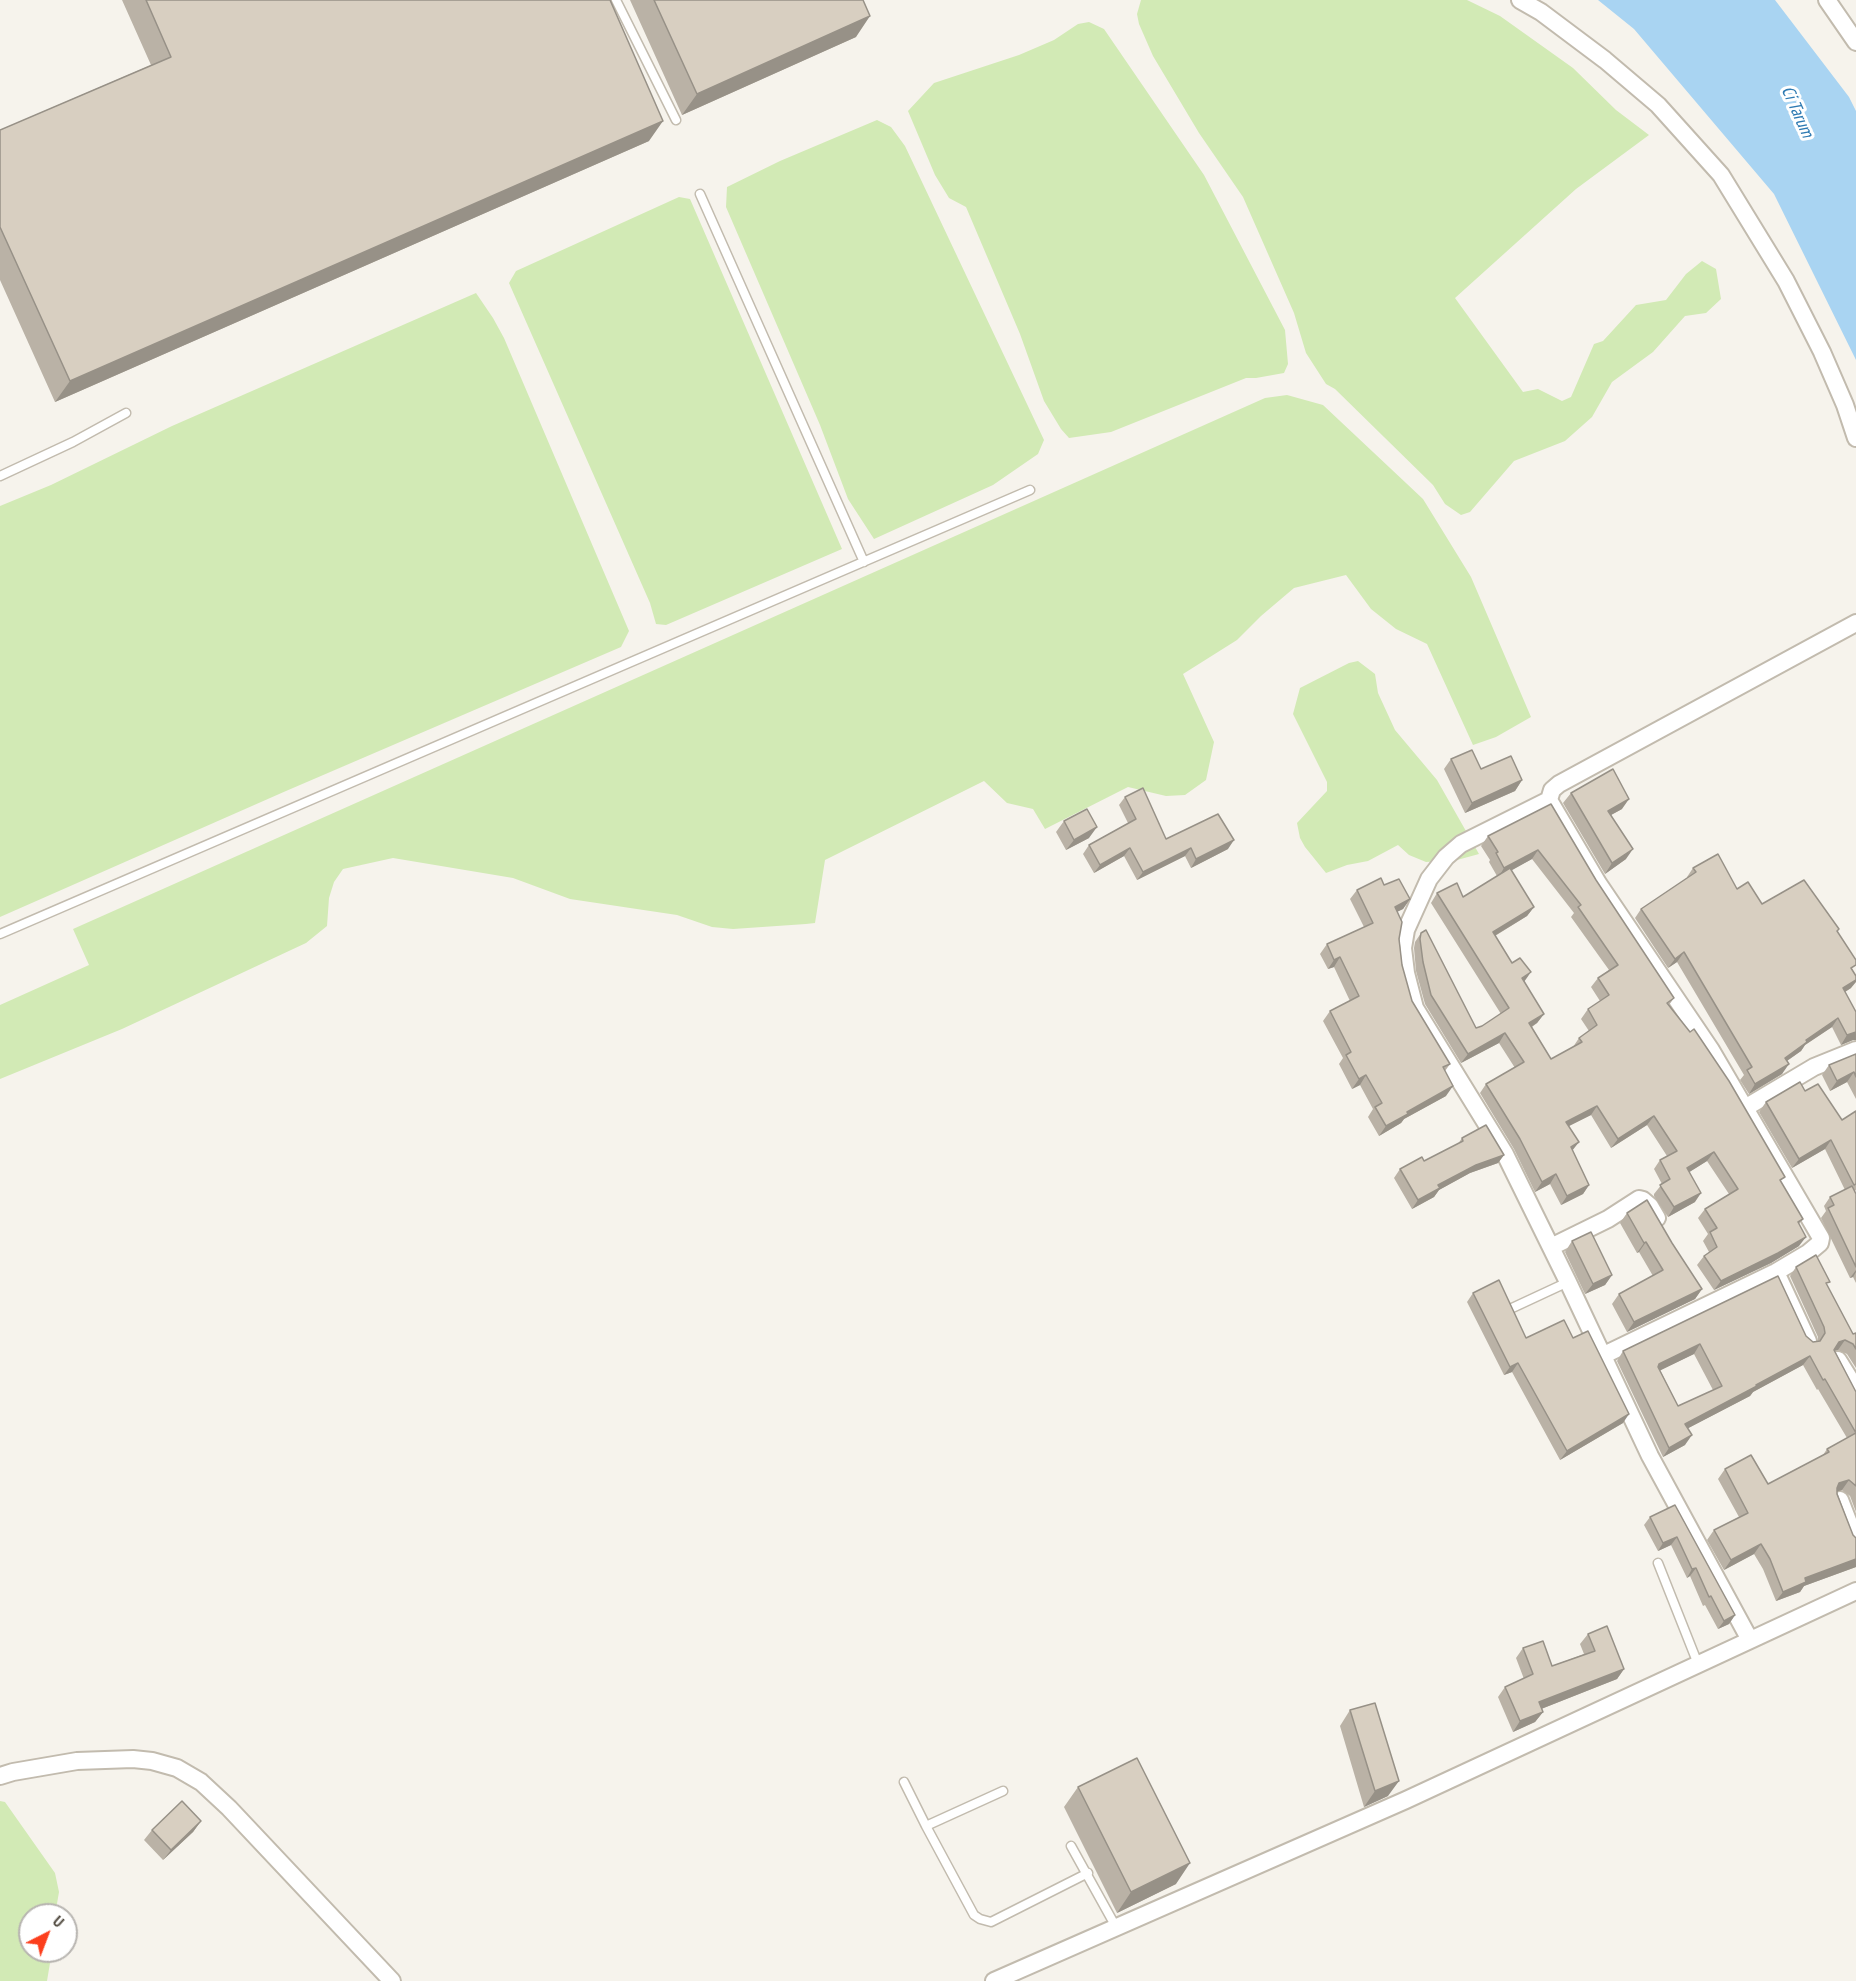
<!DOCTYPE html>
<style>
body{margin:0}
#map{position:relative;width:1856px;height:1981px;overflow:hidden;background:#f6f3ec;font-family:"PT Sans Narrow",sans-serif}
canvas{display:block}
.north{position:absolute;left:18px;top:1903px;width:60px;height:60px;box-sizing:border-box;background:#fff;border:2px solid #b7b4b0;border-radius:50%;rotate:42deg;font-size:16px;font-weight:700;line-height:24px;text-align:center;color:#4b4439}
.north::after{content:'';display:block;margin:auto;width:21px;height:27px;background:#fc3f1d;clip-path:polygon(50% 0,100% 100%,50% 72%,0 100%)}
</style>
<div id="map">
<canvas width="1856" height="1981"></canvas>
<div class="north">U</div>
</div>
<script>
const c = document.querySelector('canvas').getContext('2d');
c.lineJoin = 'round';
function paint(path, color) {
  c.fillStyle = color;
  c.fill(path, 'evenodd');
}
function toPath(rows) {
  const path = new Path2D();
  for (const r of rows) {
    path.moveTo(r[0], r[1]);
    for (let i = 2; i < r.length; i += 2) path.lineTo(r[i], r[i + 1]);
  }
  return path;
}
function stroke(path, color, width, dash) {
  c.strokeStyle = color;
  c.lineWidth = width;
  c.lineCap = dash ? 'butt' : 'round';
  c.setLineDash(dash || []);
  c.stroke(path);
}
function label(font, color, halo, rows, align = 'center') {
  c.font = font + ' "PT Sans Narrow",sans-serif';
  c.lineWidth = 6;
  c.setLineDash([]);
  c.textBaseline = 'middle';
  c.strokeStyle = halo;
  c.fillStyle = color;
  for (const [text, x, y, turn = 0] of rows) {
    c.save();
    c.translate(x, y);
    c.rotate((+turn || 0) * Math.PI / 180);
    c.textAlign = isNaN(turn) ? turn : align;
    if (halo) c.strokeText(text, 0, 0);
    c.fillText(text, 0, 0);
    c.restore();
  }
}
paint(toPath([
 [1141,0,1467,0,1500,16,1573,68,1616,110,1649,135,1576,189,1455,298,1523,392,1538,389,1562,401,1571,397,1594,344,1603,341,1636,305,1666,300,1686,274,1702,261,1716,269,1721,299,1706,313,1685,316,1653,352,1612,382,1592,417,1565,441,1514,461,1470,512,1461,515,1445,504,1433,485,1335,389,1326,384,1306,353,1294,313,1243,197,1199,133,1153,56,1139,24,1137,14],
 [1089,22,1104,29,1204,175,1285,330,1288,364,1284,373,1256,378,1246,378,1111,432,1069,438,1061,429,1044,401,1020,334,966,207,949,198,935,175,908,111,934,83,1019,55,1054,40,1078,24],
 [877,120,891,127,905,146,1044,440,1038,454,993,485,874,539,848,499,820,425,726,207,727,187,780,161],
 [679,197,690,199,842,549,666,625,656,624,650,603,509,283,516,271],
 [476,293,493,318,504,338,629,631,621,647,286,791,0,917,0,506,51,485,172,426],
 [1287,395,1323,405,1423,499,1471,577,1531,717,1496,737,1473,745,1427,644,1396,629,1371,609,1346,575,1294,588,1261,616,1237,640,1183,674,1214,742,1206,780,1185,795,1166,796,1128,787,1045,829,1033,809,1007,803,984,781,825,860,815,923,806,924,733,929,712,927,677,915,570,899,513,878,393,858,343,869,334,882,329,898,327,926,306,943,122,1029,0,1079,0,1005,89,965,73,929,1265,398],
 [1358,661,1375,674,1378,693,1395,730,1437,780,1479,854,1457,860,1426,862,1409,855,1398,845,1368,861,1347,865,1326,873,1305,847,1300,838,1297,823,1327,791,1327,782,1293,714,1300,688,1349,663],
 [0,1801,5,1802,55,1873,59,1892,55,1915,30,1915,30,1951,52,1951,47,1981,0,1981]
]), '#d2eab5');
paint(toPath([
 [1598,0,1775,0,1849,97,1856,111,1856,360,1774,194,1634,29]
]), '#a9d4f2');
const service = toPath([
 [616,0,676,120],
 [700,194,864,562],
 [0,476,73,442,126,413],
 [0,934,1030,490],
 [1510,1309,1568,1282],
 [1658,1563,1698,1664],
 [904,1782,926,1826],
 [1003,1791,926,1826,974,1915,980,1919,991,1922,1088,1873],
 [1071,1846,1116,1927]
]);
const minor = toPath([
 [1520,0,1541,12,1605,60,1658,105,1721,175,1786,281,1822,352,1845,405,1856,438],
 [1827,0,1856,42],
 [1549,800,1461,844,1446,857,1429,879,1406,930,1403,948,1406,973,1415,1008,1505,1154,1568,1282,1650,1456,1750,1640],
 [1745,1108,1814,1067,1856,1050],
 [1551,1247,1608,1219,1639,1199,1643,1200,1650,1206,1657,1218],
 [1776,1272,1808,1341],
 [1602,1356,1776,1272,1808,1253,1820,1243,1821,1238,1711,1050,1598,883,1549,800,1552,790,1559,784,1856,623],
 [1838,1360,1856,1389],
 [1840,1500,1856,1541],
 [0,1776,13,1772,77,1761,133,1759,152,1761,177,1768,201,1782,229,1808,392,1981],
 [994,1981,1406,1800,1856,1591]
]);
stroke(service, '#c2bbae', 11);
stroke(minor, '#c2bbae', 20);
stroke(service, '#fff', 8);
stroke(minor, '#fff', 16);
paint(toPath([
 [122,0,610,0,649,141,55,402,0,280,0,130,151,65],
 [630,0,863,0,856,37,682,115],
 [1451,759,1481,769,1522,780,1515,791,1465,813,1444,769],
 [1571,793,1622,809,1611,815,1626,859,1605,874,1563,803],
 [1125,797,1166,839,1228,849,1191,868,1185,856,1137,880,1124,856,1094,873,1083,854,1089,845,1128,823,1119,805],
 [1551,804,1596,880,1674,998,1669,1005,1781,1182,1803,1219,1799,1224,1799,1246,1771,1263,1714,1290,1697,1265,1704,1256,1709,1252,1703,1241,1708,1234,1698,1218,1705,1209,1729,1194,1707,1161,1689,1172,1695,1202,1668,1217,1654,1196,1654,1194,1662,1184,1654,1169,1660,1160,1667,1156,1647,1125,1611,1148,1591,1115,1569,1126,1573,1151,1589,1185,1583,1194,1561,1205,1550,1184,1535,1192,1514,1149,1480,1093,1486,1084,1515,1068,1499,1043,1461,1063,1425,1004,1416,971,1414,948,1415,942,1421,933,1476,1028,1482,1026,1501,1014,1431,903,1437,893,1463,897,1497,876,1489,862,1490,860,1481,846,1488,836],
 [1532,859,1574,913,1571,917,1609,970,1598,978,1591,987,1600,1001,1588,1009,1581,1019,1589,1031,1579,1038,1573,1047,1551,1059,1532,1027,1537,1023,1544,1014,1495,936,1527,916,1534,907,1511,870],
 [1064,821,1089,838,1066,850,1056,832],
 [1693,868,1737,889,1762,904,1839,929,1837,932,1853,971,1851,988,1845,992,1853,1040,1841,1045,1832,1027,1805,1045,1801,1051,1787,1061,1782,1074,1749,1094,1740,1080,1744,1075,1677,962,1668,968,1635,918,1641,909,1687,878,1687,877],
 [1384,885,1410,899,1403,909,1397,912,1402,965,1412,1001,1450,1064,1445,1071,1446,1096,1404,1119,1401,1123,1379,1136,1368,1117,1373,1109,1360,1085,1352,1089,1339,1064,1343,1058,1323,1021,1330,1011,1350,1001,1334,967,1328,969,1320,954,1327,944,1364,927,1350,899,1357,890],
 [1856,1054,1856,1099,1847,1082,1830,1091,1822,1075,1829,1065],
 [1805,1091,1842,1120,1856,1111,1856,1190,1855,1191,1856,1194,1856,1283,1853,1277,1850,1278,1821,1218,1826,1211,1824,1206,1830,1197,1845,1190,1825,1149,1792,1168,1759,1112,1766,1102],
 [1462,1138,1504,1155,1498,1163,1470,1173,1439,1190,1434,1197,1412,1209,1394,1178,1400,1169,1424,1161,1458,1144],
 [1627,1213,1672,1243,1702,1289,1695,1299,1627,1332,1612,1304,1619,1294,1653,1276,1639,1252,1637,1253,1620,1223],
 [1572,1241,1612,1275,1605,1285,1585,1294,1565,1252],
 [1796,1267,1827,1285,1853,1334,1856,1333,1856,1368,1847,1354,1838,1350,1835,1351,1856,1392,1856,1512,1850,1496,1842,1490,1837,1492,1853,1535,1856,1538,1856,1567,1804,1586,1800,1592,1776,1601,1763,1569,1754,1554,1724,1570,1707,1540,1714,1530,1739,1517,1718,1479,1725,1469,1768,1484,1823,1455,1827,1449,1847,1438,1818,1389,1817,1390,1803,1365,1753,1392,1750,1396,1688,1428,1685,1445,1663,1457,1617,1361,1623,1351,1778,1276,1806,1336,1813,1342,1818,1341,1818,1337,1790,1276],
 [1694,1354,1713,1390,1678,1406,1660,1370],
 [1473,1293,1526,1338,1573,1338,1623,1423,1560,1460,1512,1372,1504,1375,1467,1302],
 [1675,1505,1735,1615,1729,1624,1718,1629,1705,1605,1703,1606,1690,1576,1687,1578,1671,1545,1658,1551,1644,1525,1650,1517],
 [1588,1634,1624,1669,1617,1679,1541,1709,1543,1712,1535,1722,1513,1732,1498,1697,1505,1687,1524,1679,1516,1658,1523,1648,1552,1666,1584,1654,1580,1644],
 [1350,1710,1388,1796,1364,1807,1340,1726],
 [1078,1787,1176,1884,1117,1913,1064,1807],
 [201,1821,193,1832,163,1860,144,1840,152,1830]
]), '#bab2a6');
paint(toPath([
 [870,16,856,37,682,115,697,94],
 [663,121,649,141,55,402,70,381],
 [1522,780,1515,791,1465,813,1472,803],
 [1629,799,1622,809,1600,821,1608,811],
 [1097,827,1089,838,1066,850,1074,840],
 [1234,840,1228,849,1191,868,1196,859],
 [1130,848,1124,856,1094,873,1100,865],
 [1191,848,1185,856,1137,880,1143,872],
 [1633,849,1626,859,1605,874,1612,863],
 [1538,850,1532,859,1498,878,1504,868],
 [1410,899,1403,909,1388,916,1395,907],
 [1534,907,1527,916,1486,941,1493,932],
 [1684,952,1677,962,1668,968,1675,959],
 [1340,957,1334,967,1328,969,1334,960],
 [1531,972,1524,982,1522,978],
 [1856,980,1856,982,1851,988,1837,997,1843,988],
 [1544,1014,1537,1023,1523,1032,1529,1023],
 [1838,1018,1832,1027,1805,1045,1801,1051,1778,1067,1785,1058,1806,1040],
 [1856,1032,1856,1040,1853,1040,1841,1045,1847,1035],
 [1505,1033,1499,1043,1461,1063,1468,1054],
 [1789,1064,1782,1074,1749,1094,1755,1084],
 [1854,1072,1847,1082,1830,1091,1837,1081],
 [1366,1075,1360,1085,1352,1089,1359,1079],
 [1453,1086,1446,1096,1404,1119,1401,1123,1379,1136,1386,1126,1407,1112],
 [1597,1106,1591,1115,1559,1131,1566,1122],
 [1654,1116,1647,1125,1611,1148,1618,1139],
 [1831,1140,1825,1149,1792,1168,1799,1159],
 [1579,1142,1572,1151,1571,1147],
 [1714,1152,1707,1161,1680,1178,1687,1168],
 [1504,1155,1498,1163,1470,1173,1439,1190,1434,1197,1412,1209,1418,1200,1438,1185,1476,1165],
 [1556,1174,1550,1184,1535,1192,1542,1182],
 [1589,1185,1583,1194,1561,1205,1567,1196],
 [1701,1193,1695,1202,1668,1217,1674,1207],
 [1806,1237,1799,1246,1771,1263,1714,1290,1721,1281],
 [1646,1242,1639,1252,1637,1253,1644,1243],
 [1856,1270,1856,1272,1853,1277,1850,1278],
 [1612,1275,1605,1285,1585,1294,1593,1284],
 [1702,1289,1695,1299,1627,1332,1634,1322],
 [1845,1340,1838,1350,1832,1351,1839,1342],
 [1700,1344,1694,1354,1653,1374,1659,1364],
 [1810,1356,1803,1365,1753,1392,1750,1396,1679,1433,1685,1424],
 [1518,1363,1512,1372,1504,1375,1510,1367],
 [1629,1414,1623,1423,1560,1460,1567,1451],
 [1692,1435,1685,1445,1663,1457,1669,1448],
 [1849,1480,1842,1490,1832,1493,1839,1483],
 [1677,1537,1671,1545,1658,1551,1663,1543],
 [1761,1544,1754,1554,1724,1570,1731,1560],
 [1856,1559,1856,1567,1804,1586,1800,1592,1776,1601,1783,1592,1805,1578],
 [1696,1568,1690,1576,1687,1578,1692,1569],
 [1735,1615,1729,1624,1718,1629,1724,1621],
 [1624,1669,1617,1679,1531,1713,1539,1702],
 [1543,1712,1535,1722,1513,1732,1520,1721],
 [1399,1781,1388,1796,1364,1807,1375,1791],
 [201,1821,193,1832,163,1860,171,1850],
 [1190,1863,1176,1884,1117,1913,1131,1892]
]), '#979187');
const building = toPath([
 [146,0,610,0,663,121,70,381,0,227,0,130,171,57,146,0],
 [654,0,863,0,870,16,697,94,654,0],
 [1472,750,1481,769,1511,756,1522,780,1472,803,1451,759,1472,750],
 [1613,769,1629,799,1608,811,1633,849,1612,863,1571,793,1613,769],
 [1143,788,1166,839,1218,814,1234,840,1196,859,1191,848,1143,872,1130,848,1100,865,1089,845,1136,819,1125,797,1143,788],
 [1551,804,1596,880,1674,998,1667,1003,1690,1032,1694,1029,1729,1081,1785,1177,1780,1180,1803,1219,1798,1222,1806,1237,1778,1253,1721,1281,1704,1256,1717,1247,1710,1232,1717,1228,1705,1209,1738,1189,1714,1152,1687,1168,1701,1193,1674,1207,1661,1187,1660,1185,1670,1179,1660,1160,1677,1151,1654,1116,1618,1139,1597,1106,1566,1122,1579,1142,1571,1147,1589,1185,1567,1196,1556,1174,1542,1182,1520,1139,1486,1084,1524,1062,1505,1033,1468,1054,1431,995,1423,962,1420,939,1421,933,1426,930,1476,1028,1482,1026,1509,1008,1437,893,1457,883,1463,897,1510,868,1534,907,1493,932,1512,963,1520,958,1531,972,1522,978,1544,1014,1529,1023,1551,1059,1582,1042,1579,1038,1597,1025,1588,1009,1609,995,1598,978,1618,965,1578,907,1581,905,1538,850,1504,868,1496,853,1498,852,1488,836,1551,804],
 [1087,809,1097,827,1074,840,1064,821,1087,809],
 [1718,854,1737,889,1748,882,1762,904,1804,880,1839,929,1837,931,1856,960,1856,965,1851,968,1856,976,1856,980,1843,988,1856,1012,1856,1032,1847,1035,1838,1018,1806,1040,1807,1042,1785,1058,1789,1064,1755,1084,1747,1070,1752,1067,1684,952,1675,959,1641,909,1696,872,1693,868,1718,854],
 [1381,878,1384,885,1399,879,1410,899,1395,907,1402,922,1399,939,1402,965,1412,1001,1450,1064,1443,1067,1453,1086,1407,1112,1408,1114,1386,1126,1375,1107,1382,1103,1366,1075,1359,1079,1346,1055,1351,1052,1330,1011,1359,996,1340,957,1334,960,1327,944,1373,923,1357,890,1381,878],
 [1856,1054,1856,1077,1854,1072,1837,1081,1829,1065,1856,1054],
 [1800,1082,1805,1091,1818,1084,1842,1120,1856,1111,1856,1184,1854,1185,1831,1140,1799,1159,1766,1102,1800,1082],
 [1486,1125,1504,1155,1476,1165,1438,1185,1440,1188,1418,1200,1400,1169,1422,1157,1424,1161,1463,1141,1462,1138,1486,1125],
 [1852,1186,1856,1194,1856,1267,1828,1208,1834,1205,1830,1197,1852,1186],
 [1647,1200,1672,1243,1702,1289,1634,1322,1619,1294,1663,1270,1646,1242,1644,1243,1627,1213,1647,1200],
 [1591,1232,1612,1275,1593,1284,1572,1241,1591,1232],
 [1816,1255,1830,1282,1826,1283,1853,1334,1856,1333,1856,1349,1853,1344,1845,1340,1839,1342,1834,1350,1856,1392,1856,1433,1825,1379,1823,1380,1810,1356,1756,1385,1757,1386,1685,1424,1692,1435,1669,1448,1623,1351,1778,1276,1806,1336,1813,1342,1820,1341,1825,1333,1824,1327,1796,1267,1816,1255],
 [1700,1344,1722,1386,1678,1406,1658,1367,1659,1364,1700,1344],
 [1499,1280,1526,1338,1564,1320,1573,1338,1588,1331,1629,1414,1567,1451,1518,1363,1510,1367,1473,1293,1499,1280],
 [1856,1433,1856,1486,1849,1480,1839,1483,1837,1488,1837,1494,1853,1535,1856,1538,1856,1559,1805,1578,1806,1582,1783,1592,1770,1559,1761,1544,1731,1560,1714,1530,1748,1513,1725,1469,1751,1455,1768,1484,1829,1452,1827,1449,1856,1433],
 [1675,1505,1735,1615,1724,1621,1711,1596,1709,1597,1696,1568,1692,1569,1677,1537,1663,1543,1650,1517,1675,1505],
 [1607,1626,1624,1669,1539,1702,1543,1712,1520,1721,1505,1687,1533,1674,1523,1648,1543,1641,1552,1666,1595,1651,1588,1634,1607,1626],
 [1375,1703,1399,1781,1375,1791,1350,1710,1375,1703],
 [1137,1758,1190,1863,1131,1892,1078,1787,1137,1758],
 [182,1801,201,1821,171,1850,152,1830,182,1801]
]);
paint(building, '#d8cfc1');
stroke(building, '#979187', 1.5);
label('italic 18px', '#2e7ab2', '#fff', [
 ["Ci Tarum",1797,112,66]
]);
</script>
